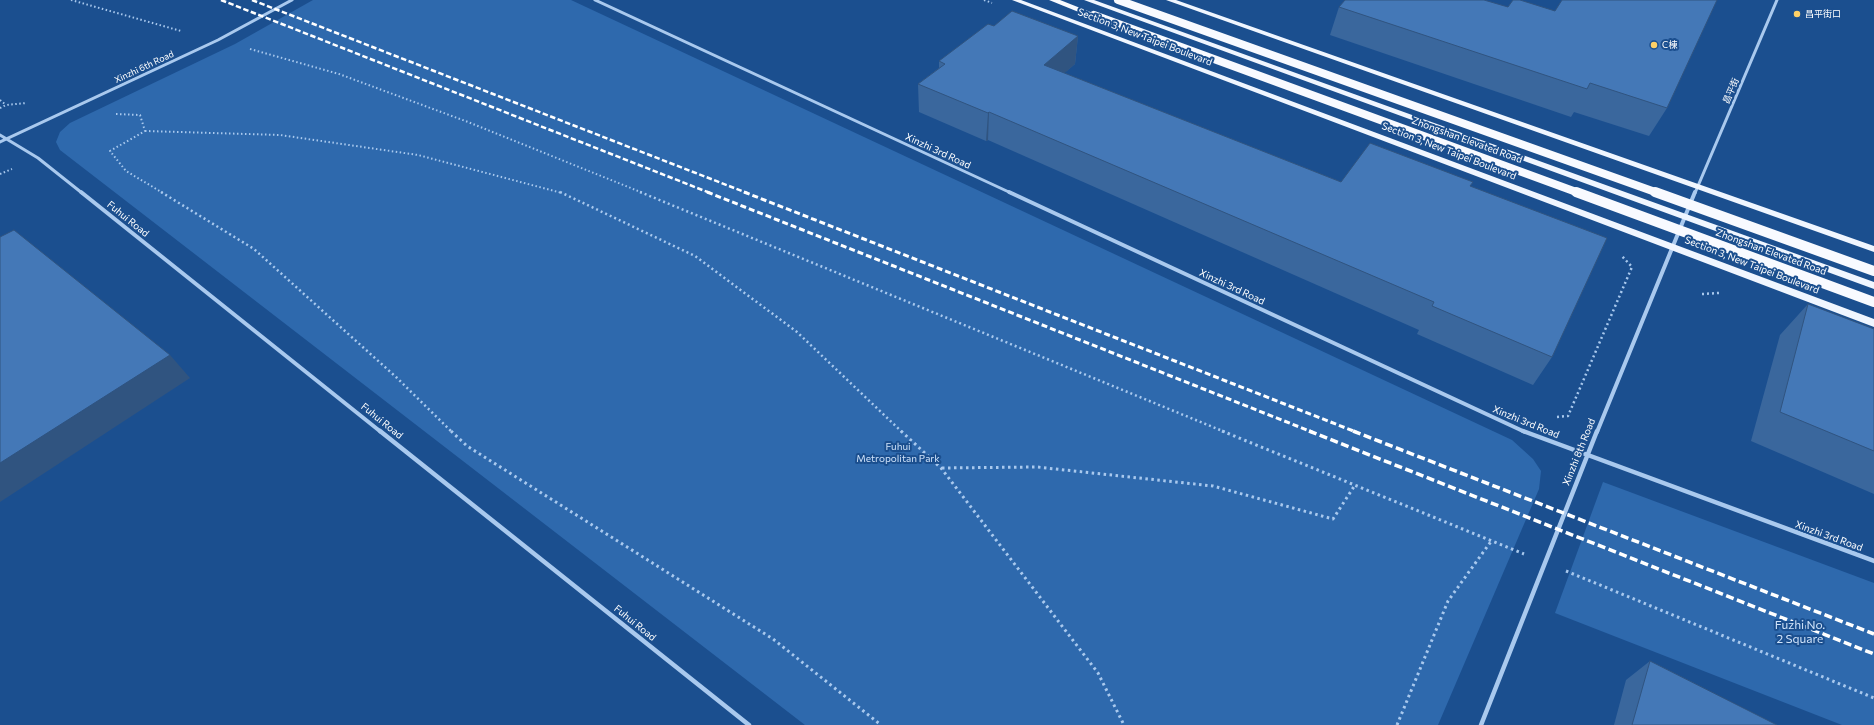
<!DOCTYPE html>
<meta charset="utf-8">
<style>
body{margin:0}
canvas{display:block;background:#1b4f8f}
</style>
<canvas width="1874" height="725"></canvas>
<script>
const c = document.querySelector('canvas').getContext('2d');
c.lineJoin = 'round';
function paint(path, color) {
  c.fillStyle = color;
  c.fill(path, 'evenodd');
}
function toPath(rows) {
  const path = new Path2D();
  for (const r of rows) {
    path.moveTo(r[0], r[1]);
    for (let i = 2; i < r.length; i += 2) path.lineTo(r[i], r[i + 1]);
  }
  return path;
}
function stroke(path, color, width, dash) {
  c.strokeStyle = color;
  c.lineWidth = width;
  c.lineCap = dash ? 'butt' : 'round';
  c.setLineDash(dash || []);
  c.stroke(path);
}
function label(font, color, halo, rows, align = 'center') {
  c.font = font + ' Commissioner,"Noto Sans TC",sans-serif';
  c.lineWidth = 4;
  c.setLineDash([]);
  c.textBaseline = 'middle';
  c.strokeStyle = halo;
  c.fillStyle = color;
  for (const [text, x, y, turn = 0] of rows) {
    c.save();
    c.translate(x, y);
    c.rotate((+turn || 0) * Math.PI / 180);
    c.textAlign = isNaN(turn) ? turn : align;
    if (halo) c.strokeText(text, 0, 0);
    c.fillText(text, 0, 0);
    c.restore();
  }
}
paint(toPath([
 [313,0,571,0,1512,440,1533,459,1541,471,1539,489,1438,725,805,725,60,150,56,142,60,132,70,123,235,44],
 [1603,482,1874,583,1874,725,1842,725,1555,613]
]), '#2e69ad');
stroke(toPath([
 [71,0,181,31],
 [984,0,992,3],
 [250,49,339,74,468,122,643,193],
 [0,100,6,105],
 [0,108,6,105,27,103],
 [116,114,140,115,145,131,110,151,126,171,163,193],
 [145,131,280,135,418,155,562,193],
 [0,174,12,169]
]), '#a9c9ee', 2, [1.5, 2.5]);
stroke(toPath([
 [161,192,254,249,396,377,452,432],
 [560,192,695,256,797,332,902,432],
 [640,192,1225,432],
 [1702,294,1719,293],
 [1557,417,1568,416,1632,267,1621,255]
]), '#a9c9ee', 2.5, [2, 3]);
stroke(toPath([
 [451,431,467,446,773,639,881,725],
 [901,431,941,468,1098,673,1124,725],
 [1222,431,1524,554],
 [942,468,1037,467,1213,486,1333,519,1355,485],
 [1566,571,1874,698],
 [1397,725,1448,601,1492,540]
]), '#a9c9ee', 3, [2.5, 3.5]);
stroke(toPath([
 [595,0,1011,193],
 [0,135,38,158,82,193],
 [0,142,218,40,292,0],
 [1695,193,1777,0]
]), '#a9c9ee', 3);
stroke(toPath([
 [81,192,381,432],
 [1009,192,1525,432],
 [1597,432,1695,192]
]), '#a9c9ee', 4);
stroke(toPath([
 [380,431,749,725],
 [1523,431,1874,561],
 [1481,725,1597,431]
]), '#a9c9ee', 4.5);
paint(toPath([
 [1012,0,1021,0,1874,319,1874,327,1012,0],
 [1084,0,1094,0,1874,282,1874,289,1084,0],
 [1166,0,1176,0,1874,246,1874,252,1166,0]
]), '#f0f6ff');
paint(toPath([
 [1049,0,1060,0,1098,15,1091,17,1049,0]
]), '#f8faff');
stroke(toPath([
 [221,0,710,193],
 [252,0,747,193]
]), '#fff', 2.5, [5.5, 2.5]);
stroke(toPath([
 [707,192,1312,432],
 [744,192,1356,432]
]), '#fff', 3, [6, 3]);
stroke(toPath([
 [1309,431,1874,654],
 [1353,431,1874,634]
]), '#fff', 3.5, [8, 3.5]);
stroke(toPath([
 [1118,0,1658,193],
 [1094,15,1579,193]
]), '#f8faff', 8);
stroke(toPath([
 [1576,192,1874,302],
 [1655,192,1874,271]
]), '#f8faff', 10);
paint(toPath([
 [1339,7,1508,7,1555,11,1667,108,1649,136,1574,112,1571,117,1330,35],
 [994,26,1078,36,1075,64,1064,73,1341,182,1471,187,1552,357,1533,385,1417,334,1419,330,988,140,986,141,919,112,918,84,939,68,939,61],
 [1808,304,1874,329,1874,494,1751,441,1780,335],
 [1650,661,1777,725,1614,725,1626,680]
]), '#3a679d');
paint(toPath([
 [1078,36,1075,64,1042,93,1044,65],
 [989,112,988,140,986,141,988,113],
 [170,355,190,378,0,502,0,463]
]), '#305480');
const building = toPath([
 [1345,0,1484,0,1508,7,1513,0,1520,0,1555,11,1562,0,1717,0,1667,108,1590,83,1587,89,1339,7,1345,0],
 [1012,11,1078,36,1044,65,1341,182,1370,143,1473,182,1470,186,1607,238,1552,357,1432,306,1434,302,989,112,988,113,918,84,945,64,939,61,988,24,994,26,1012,11],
 [14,230,170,355,0,463,0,237,14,230],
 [1808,304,1874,329,1874,451,1780,412,1808,304],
 [1650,661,1777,725,1632,725,1650,661]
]);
paint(building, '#4478b7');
stroke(building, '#305480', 1);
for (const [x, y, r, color] of [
 [1797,14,4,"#ffd166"],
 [1654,45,4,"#ffd166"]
]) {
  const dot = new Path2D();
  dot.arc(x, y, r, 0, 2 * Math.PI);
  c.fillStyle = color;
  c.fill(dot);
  stroke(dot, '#1b4f8f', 1.5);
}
label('9px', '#fff', '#1b4f8f', [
 ["昌平街口",1805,14],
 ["C棟",1662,45]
], 'left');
label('9px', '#fff', '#1b4f8f', [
 ["Xinzhi 6th Road",144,67,-25],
 ["昌平街",1731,91,-67]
]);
label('10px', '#fff', '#1b4f8f', [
 ["Section 3, New Taipei Boulevard",1145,37,21],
 ["Zhongshan Elevated Road",1467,140,20],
 ["Xinzhi 3rd Road",938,151,25],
 ["Section 3, New Taipei Boulevard",1449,151,21],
 ["Fuhui Road",128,219,39],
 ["Zhongshan Elevated Road",1771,252,20],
 ["Section 3, New Taipei Boulevard",1752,265,21],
 ["Xinzhi 3rd Road",1232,287,25],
 ["Fuhui Road",382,421,39],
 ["Xinzhi 3rd Road",1526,422,22],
 ["Xinzhi 8th Road",1579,452,-68],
 ["Xinzhi 3rd Road",1829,536,20],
 ["Fuhui Road",635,623,39]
]);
label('10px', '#cfe3fa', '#1b4f8f', [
 ["Fuhui",898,447],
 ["Metropolitan Park",898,459]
]);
label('12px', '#cfe3fa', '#1b4f8f', [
 ["Fuzhi No.",1800,625],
 ["2 Square",1800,639]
]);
</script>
